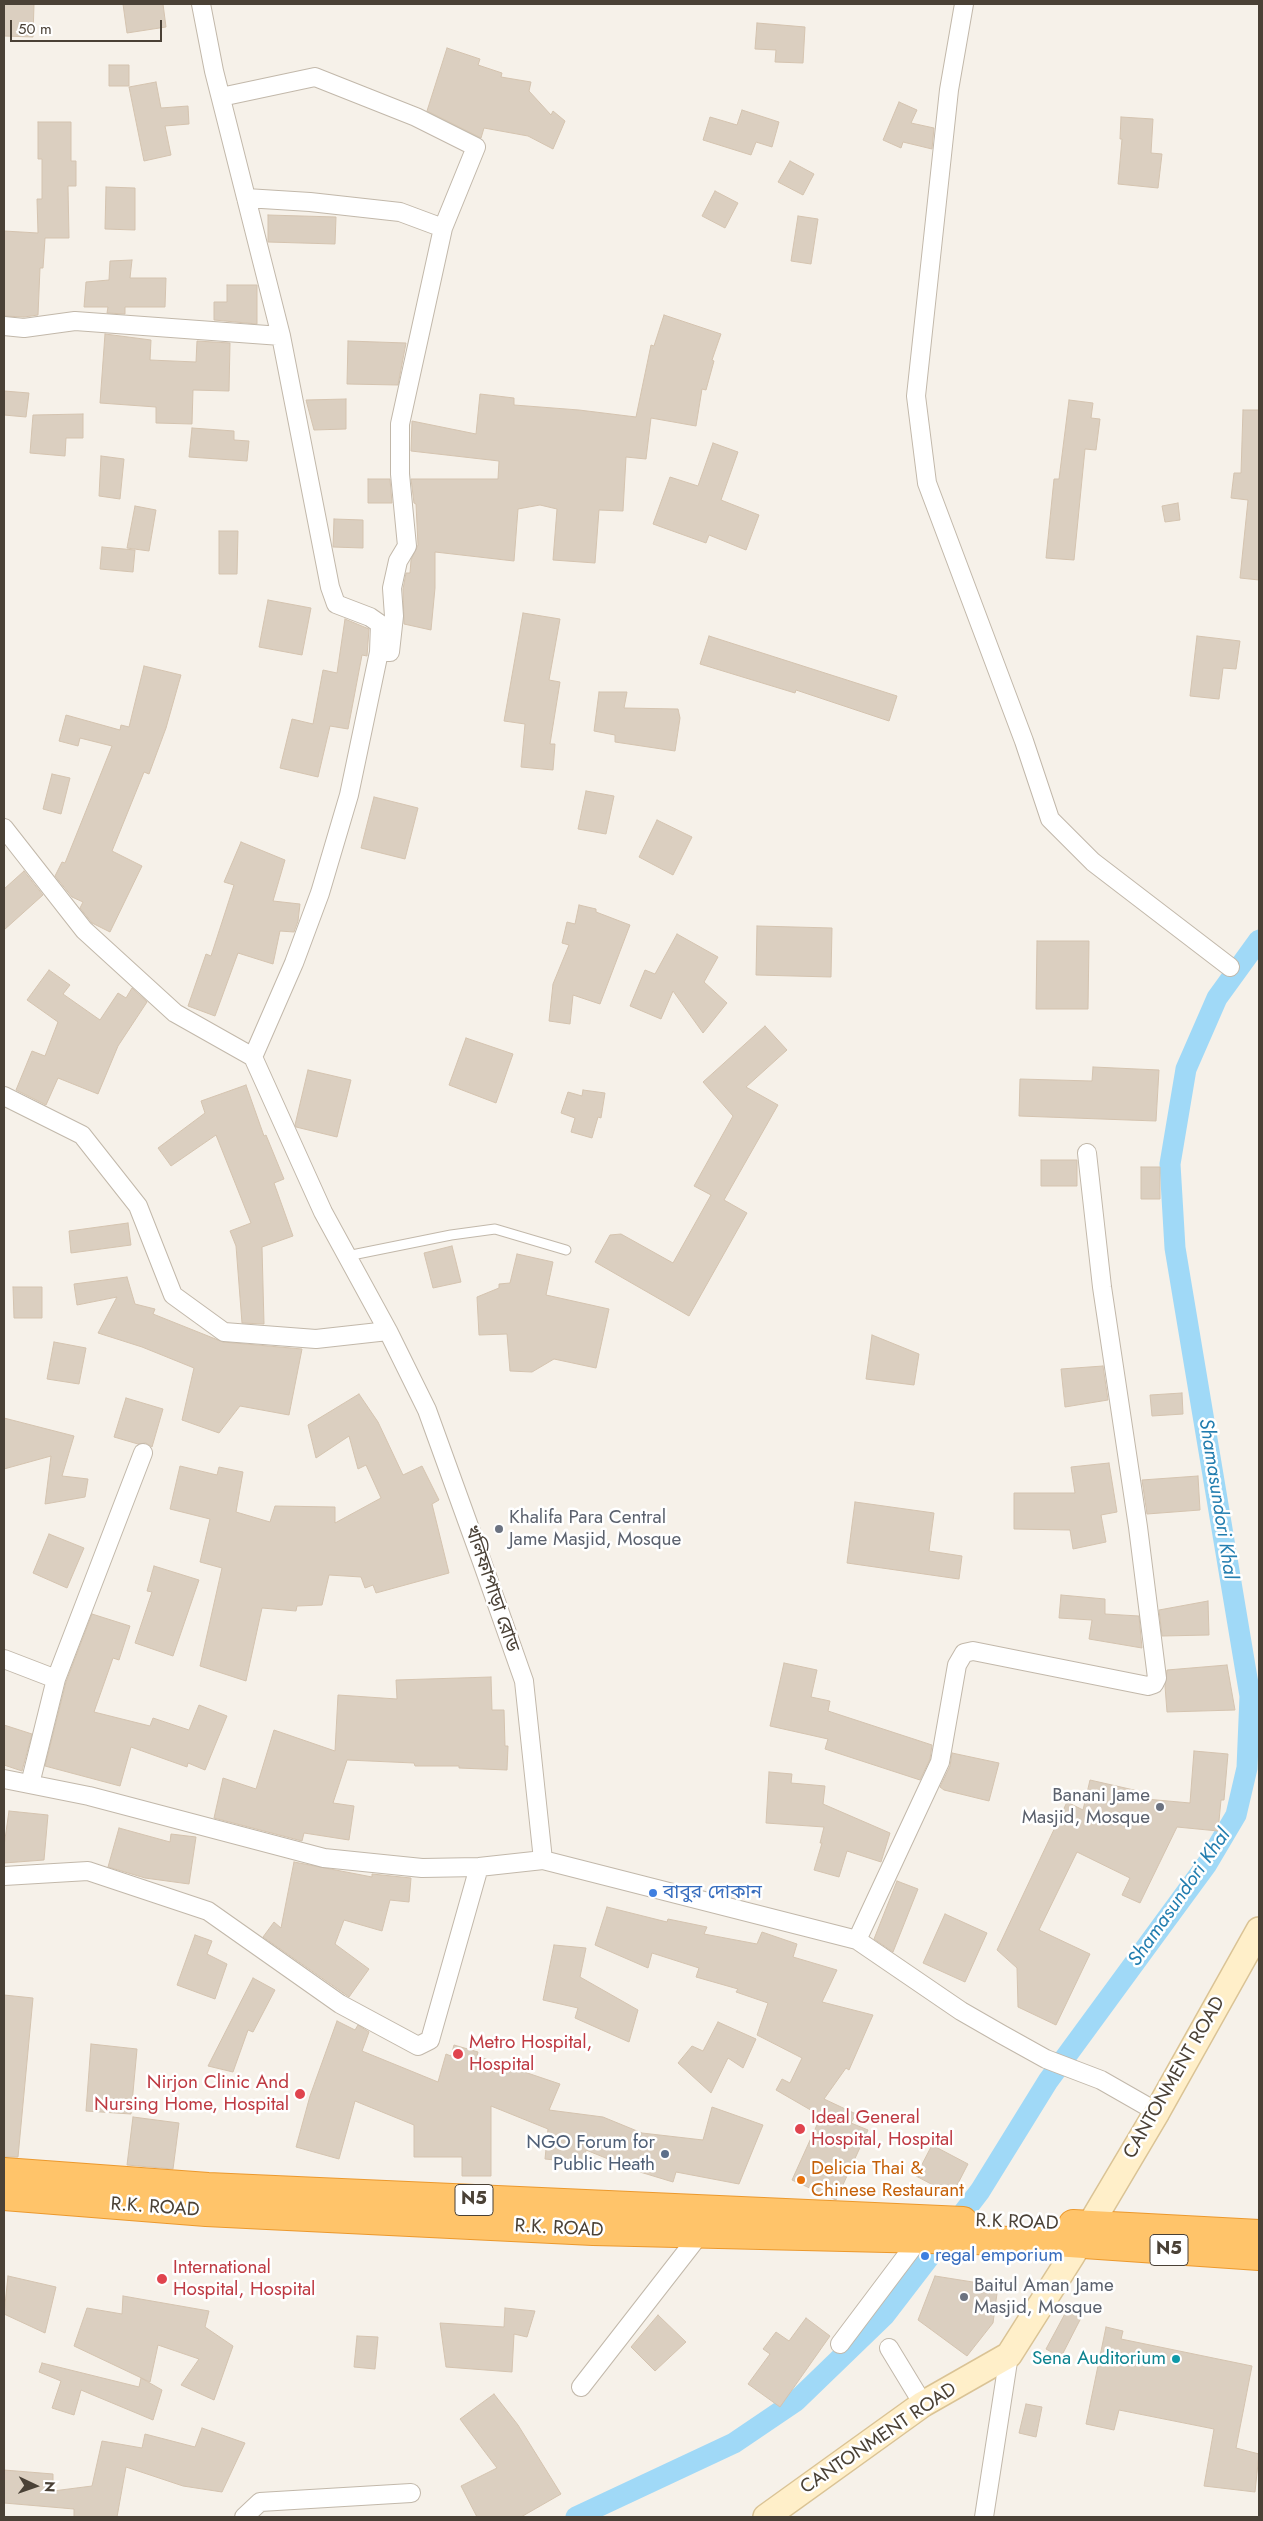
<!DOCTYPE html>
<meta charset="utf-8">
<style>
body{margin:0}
#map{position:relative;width:1263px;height:2521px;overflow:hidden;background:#f6f1e9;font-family:Jost,sans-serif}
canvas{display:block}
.frame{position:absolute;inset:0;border:5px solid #4a4136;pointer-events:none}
.north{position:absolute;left:10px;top:2461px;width:50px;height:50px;-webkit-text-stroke:4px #fff;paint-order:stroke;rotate:93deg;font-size:14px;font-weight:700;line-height:20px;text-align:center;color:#4a4136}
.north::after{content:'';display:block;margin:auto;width:18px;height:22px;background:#4a4136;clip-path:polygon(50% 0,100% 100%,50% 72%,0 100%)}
.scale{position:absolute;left:10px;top:20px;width:152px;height:22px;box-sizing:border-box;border:2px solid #4a4136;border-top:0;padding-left:6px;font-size:15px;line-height:18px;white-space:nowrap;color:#4a4136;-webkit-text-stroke:4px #fff;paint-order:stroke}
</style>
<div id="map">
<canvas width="1263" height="2521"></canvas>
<div class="frame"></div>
<div class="north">N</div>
<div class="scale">50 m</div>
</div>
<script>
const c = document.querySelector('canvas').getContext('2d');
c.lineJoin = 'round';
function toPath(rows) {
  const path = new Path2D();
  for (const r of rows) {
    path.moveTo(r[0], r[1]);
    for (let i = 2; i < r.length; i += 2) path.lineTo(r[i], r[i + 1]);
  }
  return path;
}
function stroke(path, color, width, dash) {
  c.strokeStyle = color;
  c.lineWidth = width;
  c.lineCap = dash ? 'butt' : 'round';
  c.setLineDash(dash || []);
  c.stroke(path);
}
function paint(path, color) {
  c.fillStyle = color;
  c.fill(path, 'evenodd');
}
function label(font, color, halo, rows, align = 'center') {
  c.font = font + ' Jost,"Noto Sans Bengali",sans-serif';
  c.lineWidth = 5;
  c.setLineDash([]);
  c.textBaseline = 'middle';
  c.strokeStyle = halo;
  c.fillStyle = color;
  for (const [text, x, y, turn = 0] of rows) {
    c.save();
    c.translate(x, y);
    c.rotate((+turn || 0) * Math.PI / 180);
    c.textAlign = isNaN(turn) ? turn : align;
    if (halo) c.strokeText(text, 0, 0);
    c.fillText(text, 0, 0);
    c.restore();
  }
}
stroke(toPath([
 [576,2517,734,2443,796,2401,884,2316,980,2191,1048,2081,1207,1864,1236,1815,1247,1768,1250,1696,1175,1248,1170,1164,1186,1069,1217,998,1259,940]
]), '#a0d9f7', 21);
const building = toPath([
 [4,4,34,4,33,37,4,36,4,4],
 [123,4,163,4,166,27,127,33,123,4],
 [757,23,805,27,803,63,775,62,776,50,755,49,757,23],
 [447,48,480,59,478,65,502,73,501,77,531,82,529,91,551,115,553,111,565,121,553,149,528,136,484,128,481,138,427,111,447,48],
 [109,65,129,65,129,86,109,86,109,65],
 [156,82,161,108,188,106,189,124,165,126,171,155,144,161,129,87,156,82],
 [899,102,917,110,911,123,934,128,932,149,903,142,901,148,883,140,899,102],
 [742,110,779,122,772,147,756,142,751,155,703,140,710,117,737,125,742,110],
 [1121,117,1153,119,1151,153,1162,154,1158,188,1118,184,1122,139,1120,139,1121,117],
 [38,122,71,122,71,161,76,161,76,186,68,186,69,238,45,238,43,268,40,268,38,315,24,317,4,316,4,231,38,233,37,199,42,199,42,159,38,159,38,122],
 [790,161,814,174,803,195,778,182,790,161],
 [106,187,135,188,135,230,105,229,106,187],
 [715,191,738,203,725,228,702,216,715,191],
 [268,215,336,217,335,244,268,242,268,215],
 [798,216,818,219,811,264,791,261,798,216],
 [132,260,130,278,166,278,165,307,125,307,125,314,107,313,108,307,84,307,86,282,109,280,110,261,132,260],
 [227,285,257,285,257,324,214,320,214,302,227,302,227,285],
 [664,315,721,334,712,360,714,361,706,390,702,389,696,426,651,418,646,459,626,457,623,511,599,510,595,563,553,560,557,509,540,505,518,509,514,561,435,552,435,588,431,630,404,624,403,589,406,573,410,573,411,560,418,545,416,504,414,503,411,479,498,479,499,461,411,451,412,421,476,434,480,394,514,398,514,405,579,410,636,417,651,345,654,346,664,315],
 [105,334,151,340,150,360,196,362,197,341,230,343,229,391,193,390,192,424,156,423,156,407,100,403,105,334],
 [348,341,406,343,398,385,347,384,348,341],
 [4,391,29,393,26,417,4,415,4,391],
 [346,399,346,429,314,430,306,400,346,399],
 [1069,400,1093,403,1091,418,1100,419,1096,450,1085,449,1074,560,1046,558,1054,479,1059,479,1069,400],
 [1243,410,1259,410,1259,580,1240,578,1248,500,1231,498,1234,473,1241,473,1243,410],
 [83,414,83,438,66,438,65,456,30,453,33,415,83,414],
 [192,428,234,431,234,440,249,441,247,461,189,457,192,428],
 [713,443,738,452,721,500,759,515,746,550,709,535,706,543,653,524,670,477,698,486,713,443],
 [101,456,124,459,120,499,99,496,101,456],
 [368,479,390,479,392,503,368,503,368,479],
 [1178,503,1180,520,1165,522,1162,506,1178,503],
 [135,506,156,510,149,551,127,548,135,506],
 [334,519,363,520,363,548,333,547,334,519],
 [219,531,238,531,237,574,219,574,219,531],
 [102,547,135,550,133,572,100,569,102,547],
 [268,600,311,608,302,655,259,647,268,600],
 [523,613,560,619,549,680,560,682,550,744,555,744,553,770,521,767,525,724,504,721,523,613],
 [345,619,369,629,367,656,362,655,348,729,330,726,318,777,280,768,292,719,313,724,323,670,337,673,345,619],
 [709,636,897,696,889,721,796,690,795,693,700,664,709,636],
 [1197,636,1240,641,1236,669,1223,668,1219,699,1190,696,1197,636],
 [144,666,181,675,166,728,149,774,144,772,112,851,142,866,110,932,92,923,80,908,83,902,72,897,55,876,62,862,65,863,112,746,80,738,78,746,59,741,66,715,120,730,121,725,129,727,144,666],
 [599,692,627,692,624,708,678,709,680,718,675,751,615,742,615,735,594,731,599,692],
 [52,774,70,778,61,814,43,809,52,774],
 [586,791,614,796,606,834,578,829,586,791],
 [374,797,418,808,405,859,361,848,374,797],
 [657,820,692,837,673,875,639,857,657,820],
 [241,842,285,860,273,901,300,904,298,921,294,932,280,931,273,964,238,953,215,1016,188,1006,206,954,211,956,234,885,224,882,241,842],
 [24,871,43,895,4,930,4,889,24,871],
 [579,905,596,909,596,912,630,925,600,1004,573,995,570,1024,549,1021,553,984,569,945,562,943,567,922,575,924,579,905],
 [757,926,832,928,831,977,756,975,757,926],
 [677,934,718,957,704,982,727,1003,703,1033,673,991,661,1019,630,1006,645,970,655,974,677,934],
 [1037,941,1089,941,1088,1009,1036,1009,1037,941],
 [49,970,70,985,63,994,100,1020,118,993,126,998,132,988,147,1002,118,1046,98,1094,58,1078,46,1105,16,1090,32,1051,45,1056,58,1022,27,1000,49,970],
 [765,1026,787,1050,746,1087,778,1105,724,1200,747,1213,689,1316,595,1262,610,1235,621,1234,673,1263,711,1195,694,1186,733,1116,703,1082,765,1026],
 [466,1038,513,1054,496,1103,449,1085,466,1038],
 [1093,1067,1159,1070,1156,1121,1019,1116,1020,1079,1092,1081,1093,1067],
 [308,1070,351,1080,337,1137,296,1127,295,1125,308,1070],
 [246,1085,264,1136,266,1135,284,1179,274,1183,293,1236,262,1247,264,1324,242,1323,236,1246,230,1231,251,1223,216,1135,171,1166,158,1148,205,1113,201,1101,246,1085],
 [583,1090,605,1093,601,1118,598,1117,592,1138,571,1132,575,1118,561,1113,568,1092,582,1096,583,1090],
 [1041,1160,1077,1160,1077,1186,1041,1186,1041,1160],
 [1141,1167,1160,1167,1160,1199,1141,1199,1141,1167],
 [128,1223,131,1245,71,1253,69,1231,128,1223],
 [452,1246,461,1282,433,1288,424,1253,452,1246],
 [517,1254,553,1262,546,1295,609,1309,596,1368,554,1359,532,1372,510,1371,507,1334,479,1335,477,1297,499,1288,499,1284,510,1283,517,1254],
 [127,1277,135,1304,155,1309,153,1314,223,1342,302,1349,289,1415,240,1406,219,1433,182,1420,194,1368,142,1347,98,1333,117,1297,77,1305,74,1284,127,1277],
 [13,1287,42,1287,42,1318,14,1318,13,1287],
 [872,1335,919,1354,914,1385,866,1379,872,1335],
 [54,1342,86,1348,79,1384,47,1379,54,1342],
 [1103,1366,1108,1400,1065,1407,1061,1369,1103,1366],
 [1182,1393,1183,1414,1152,1416,1150,1395,1182,1393],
 [359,1394,378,1422,403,1475,422,1466,439,1500,432,1504,449,1573,376,1593,373,1585,365,1588,361,1577,329,1575,322,1605,297,1606,296,1611,262,1608,246,1681,200,1666,222,1568,200,1562,210,1519,170,1509,180,1466,217,1475,219,1467,243,1472,236,1512,270,1522,275,1506,335,1507,335,1523,381,1498,366,1465,358,1469,349,1436,316,1458,308,1425,359,1394],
 [126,1398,163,1409,152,1447,146,1443,138,1444,114,1437,126,1398],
 [4,1418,74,1436,62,1476,88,1479,85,1497,45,1504,51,1456,4,1469,4,1418],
 [1109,1463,1117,1512,1101,1515,1106,1542,1073,1549,1070,1530,1014,1529,1014,1493,1075,1493,1071,1467,1109,1463],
 [1198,1476,1200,1510,1147,1514,1142,1480,1198,1476],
 [855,1502,934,1513,929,1551,962,1556,959,1579,847,1563,855,1502],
 [49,1534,84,1548,67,1588,33,1573,49,1534],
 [154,1566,199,1580,173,1656,135,1643,152,1592,147,1591,154,1566],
 [1061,1595,1105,1599,1105,1614,1139,1616,1142,1648,1089,1639,1092,1620,1059,1618,1061,1595],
 [1208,1601,1209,1635,1162,1636,1159,1610,1208,1601],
 [92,1614,130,1626,119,1660,113,1658,94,1712,150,1726,153,1718,189,1730,199,1705,227,1716,205,1770,188,1763,187,1767,131,1747,120,1786,45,1766,66,1682,92,1614],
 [784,1663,817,1670,811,1697,830,1701,828,1711,932,1745,930,1759,920,1780,825,1749,828,1739,770,1726,784,1663],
 [1227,1665,1235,1710,1167,1712,1165,1686,1167,1670,1227,1665],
 [491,1677,492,1710,504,1710,505,1746,508,1746,507,1770,459,1768,459,1766,415,1766,414,1763,347,1760,333,1803,354,1806,349,1840,304,1833,302,1841,214,1818,223,1778,256,1789,274,1730,335,1751,338,1695,397,1699,396,1680,491,1677],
 [4,1725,32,1734,22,1771,4,1765,4,1725],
 [1194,1751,1228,1754,1224,1800,1221,1800,1218,1831,1177,1827,1140,1903,1122,1895,1130,1878,1077,1852,1039,1930,1090,1954,1056,2025,1018,2007,1017,1968,997,1950,1067,1802,1083,1810,1090,1780,1147,1793,1146,1799,1190,1803,1194,1751],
 [952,1753,999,1763,989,1801,944,1790,940,1787,950,1766,952,1753],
 [769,1772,792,1774,791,1783,825,1786,823,1804,890,1833,881,1862,847,1851,839,1877,814,1870,822,1843,820,1843,824,1827,766,1823,769,1772],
 [9,1811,48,1815,44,1860,4,1863,4,1846,9,1811],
 [119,1828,170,1842,171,1834,196,1837,189,1884,145,1878,108,1867,119,1828],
 [294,1862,372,1877,372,1874,411,1878,409,1902,390,1900,382,1931,344,1920,335,1944,369,1969,349,1997,263,1937,274,1922,281,1928,294,1862],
 [897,1881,918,1889,893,1952,874,1939,897,1881],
 [607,1907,667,1922,668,1919,707,1927,704,1934,757,1944,762,1932,797,1944,793,1957,837,1970,822,2002,873,2015,849,2070,846,2068,824,2099,856,2114,851,2123,868,2130,836,2200,792,2180,821,2116,776,2090,782,2079,790,2083,802,2058,757,2035,768,2003,736,1992,738,1989,696,1977,699,1968,652,1953,648,1968,595,1945,607,1907],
 [945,1914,987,1933,965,1982,923,1963,945,1914],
 [195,1935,212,1941,207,1954,227,1964,215,1999,177,1985,195,1935],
 [554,1945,586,1948,580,1977,638,2010,629,2042,575,2018,578,2008,543,2000,554,1945],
 [253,1978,275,1990,253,2032,248,2030,233,2072,208,2066,253,1978],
 [4,1995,33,1998,18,2157,4,2157,4,1995],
 [337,2021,355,2030,358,2025,369,2032,362,2051,438,2082,446,2054,451,2056,454,2045,478,2052,477,2056,560,2084,549,2110,603,2117,642,2133,703,2140,712,2107,763,2125,739,2184,676,2172,673,2182,640,2172,586,2150,584,2163,545,2159,548,2129,491,2106,491,2176,462,2176,462,2157,414,2157,414,2125,355,2101,339,2159,296,2147,310,2096,337,2021],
 [718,2022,756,2039,743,2068,728,2058,711,2093,678,2063,692,2046,703,2051,718,2022],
 [91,2044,137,2049,131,2114,86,2111,91,2044],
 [133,2117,179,2123,173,2169,127,2165,133,2117],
 [932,2145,968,2164,952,2195,916,2176,932,2145],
 [8,2276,56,2287,45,2333,4,2314,8,2276],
 [935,2276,998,2286,993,2323,967,2356,918,2320,935,2276],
 [123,2296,209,2311,205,2327,233,2346,214,2400,181,2385,199,2359,158,2345,150,2382,74,2346,87,2308,122,2314,123,2296],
 [505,2308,535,2311,527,2337,514,2334,512,2372,446,2367,440,2323,504,2327,505,2308],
 [1067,2310,1081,2318,1061,2357,1046,2349,1067,2310],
 [658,2315,686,2342,655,2371,631,2347,658,2315],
 [806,2318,830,2336,780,2407,748,2384,770,2354,763,2349,776,2332,789,2341,806,2318],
 [1106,2327,1123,2331,1121,2339,1252,2366,1236,2448,1259,2454,1255,2492,1204,2486,1214,2429,1119,2410,1114,2430,1086,2424,1106,2327],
 [357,2336,378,2337,375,2369,354,2367,357,2336],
 [42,2363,139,2387,141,2378,162,2390,153,2420,81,2390,74,2415,52,2408,61,2381,39,2372,42,2363],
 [494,2394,518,2425,561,2494,521,2517,477,2517,461,2486,497,2468,460,2419,494,2394],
 [1026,2404,1042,2407,1036,2437,1019,2433,1026,2404],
 [202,2428,245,2443,222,2492,183,2486,126,2467,117,2517,74,2517,74,2509,4,2503,4,2470,53,2474,53,2491,92,2486,102,2441,142,2448,145,2434,195,2447,202,2428]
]);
paint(building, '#dbcfc0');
stroke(building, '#d4c3af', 1);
const lane = toPath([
 [347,1256,451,1235,495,1229,566,1250]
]);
const street = toPath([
 [201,4,214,71,281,336,330,587,336,604,370,617,380,624,379,652,349,795,320,893,294,963,253,1057],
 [964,4,949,90,916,396,927,483,1024,741,1050,819,1093,862,1230,967],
 [221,97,315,77,416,117,476,147,443,228,400,212,310,202,246,198],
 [4,326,24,328,75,321,281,336],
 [385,652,390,652,394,616,392,588,398,561,407,546,400,474,400,424,443,228],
 [4,828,84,930,175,1013,253,1057,323,1212,388,1331,427,1410,482,1562,524,1681,543,1860],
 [4,1096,82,1135,138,1206,173,1295,224,1332,316,1339,388,1331],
 [4,1659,56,1679],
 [4,1779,89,1796,324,1858,422,1868,479,1867,543,1860,857,1940,961,2011,1001,2034,1046,2059,1101,2080,1157,2112],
 [30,1784,56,1679,143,1453],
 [4,1876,88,1871,208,1911,340,2004,418,2046,430,2040,479,1867],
 [857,1940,940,1762,957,1665,964,1653,973,1651,1148,1686,1154,1684,1157,1678,1138,1527,1102,1287,1087,1153],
 [840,2344,919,2239],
 [889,2348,923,2404],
 [581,2387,700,2234],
 [244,2517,260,2502,411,2493],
 [984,2517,1009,2355]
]);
const secondary = toPath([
 [766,2517,923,2404,1009,2355,1071,2257,1157,2112,1259,1930]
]);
const highway = toPath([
 [4,2172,208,2187,963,2221],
 [4,2196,206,2212,593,2231,1055,2242,1259,2256],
 [1073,2224,1259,2234]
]);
stroke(lane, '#c2b8aa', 11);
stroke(street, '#c2b8aa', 20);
stroke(secondary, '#dac395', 28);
stroke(highway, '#ec992d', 30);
stroke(lane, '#fff', 9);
stroke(street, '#fff', 18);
stroke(secondary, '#ffefc9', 25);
stroke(highway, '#ffc46a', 28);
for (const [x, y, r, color] of [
 [499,1529,5,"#6b7280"],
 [1160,1807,5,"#6b7280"],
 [653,1893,5,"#3f7fe0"],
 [458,2054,6,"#e0444e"],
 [300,2094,6,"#e0444e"],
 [800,2129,6,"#e0444e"],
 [665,2154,5,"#5c6f8a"],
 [801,2180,5,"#e8710a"],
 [925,2256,5,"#3f7fe0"],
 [162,2279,6,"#e0444e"],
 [964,2297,5,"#6b7280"],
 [1176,2359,5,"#0f9aa8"]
]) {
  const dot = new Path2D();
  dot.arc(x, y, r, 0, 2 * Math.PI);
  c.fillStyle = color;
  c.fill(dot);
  stroke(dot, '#fff', 2);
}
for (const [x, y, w] of [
 [474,2200,38],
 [1169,2250,38]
]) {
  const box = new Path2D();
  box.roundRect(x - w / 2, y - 15.5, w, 31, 4);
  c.fillStyle = '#fff';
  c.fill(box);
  stroke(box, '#4a4136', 1);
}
label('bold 18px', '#4a4136', null, [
 ["N5",474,2200],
 ["N5",1169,2250]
]);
label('19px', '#5b616d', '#fff', [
 ["Khalifa Para Central",509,1518],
 ["Jame Masjid, Mosque",509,1540],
 ["Banani Jame",1150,1796,"right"],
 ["Masjid, Mosque",1150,1818,"right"],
 ["Baitul Aman Jame",974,2286],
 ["Masjid, Mosque",974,2308]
], 'left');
label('19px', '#4a4136', '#fff', [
 ["খলিফাপাড়া রোড",491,1589,71],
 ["CANTONMENT ROAD",1175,2078,-60],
 ["R.K. ROAD",155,2208,4],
 ["R.K ROAD",1017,2223,2],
 ["R.K. ROAD",559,2229,3],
 ["CANTONMENT ROAD",879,2439,-34]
]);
label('19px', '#366cbe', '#fff', [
 ["বাবুর দোকান",663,1893],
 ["regal emporium",935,2256]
], 'left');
label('19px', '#be3a42', '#fff', [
 ["Metro Hospital,",469,2043],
 ["Hospital",469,2065],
 ["Nirjon Clinic And",289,2083,"right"],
 ["Nursing Home, Hospital",289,2105,"right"],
 ["Ideal General",811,2118],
 ["Hospital, Hospital",811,2140],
 ["International",173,2268],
 ["Hospital, Hospital",173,2290]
], 'left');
label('19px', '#4e5e75', '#fff', [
 ["NGO Forum for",655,2143],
 ["Public Heath",655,2165]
], 'right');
label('19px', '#c56008', '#fff', [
 ["Delicia Thai &",811,2169],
 ["Chinese Restaurant",811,2191]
], 'left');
label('19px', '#0d838f', '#fff', [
 ["Sena Auditorium",1166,2359]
], 'right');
label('italic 20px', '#227daf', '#fff', [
 ["Shamasundori Khal",1217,1499,81],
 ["Shamasundori Khal",1180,1898,-55]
]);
</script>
